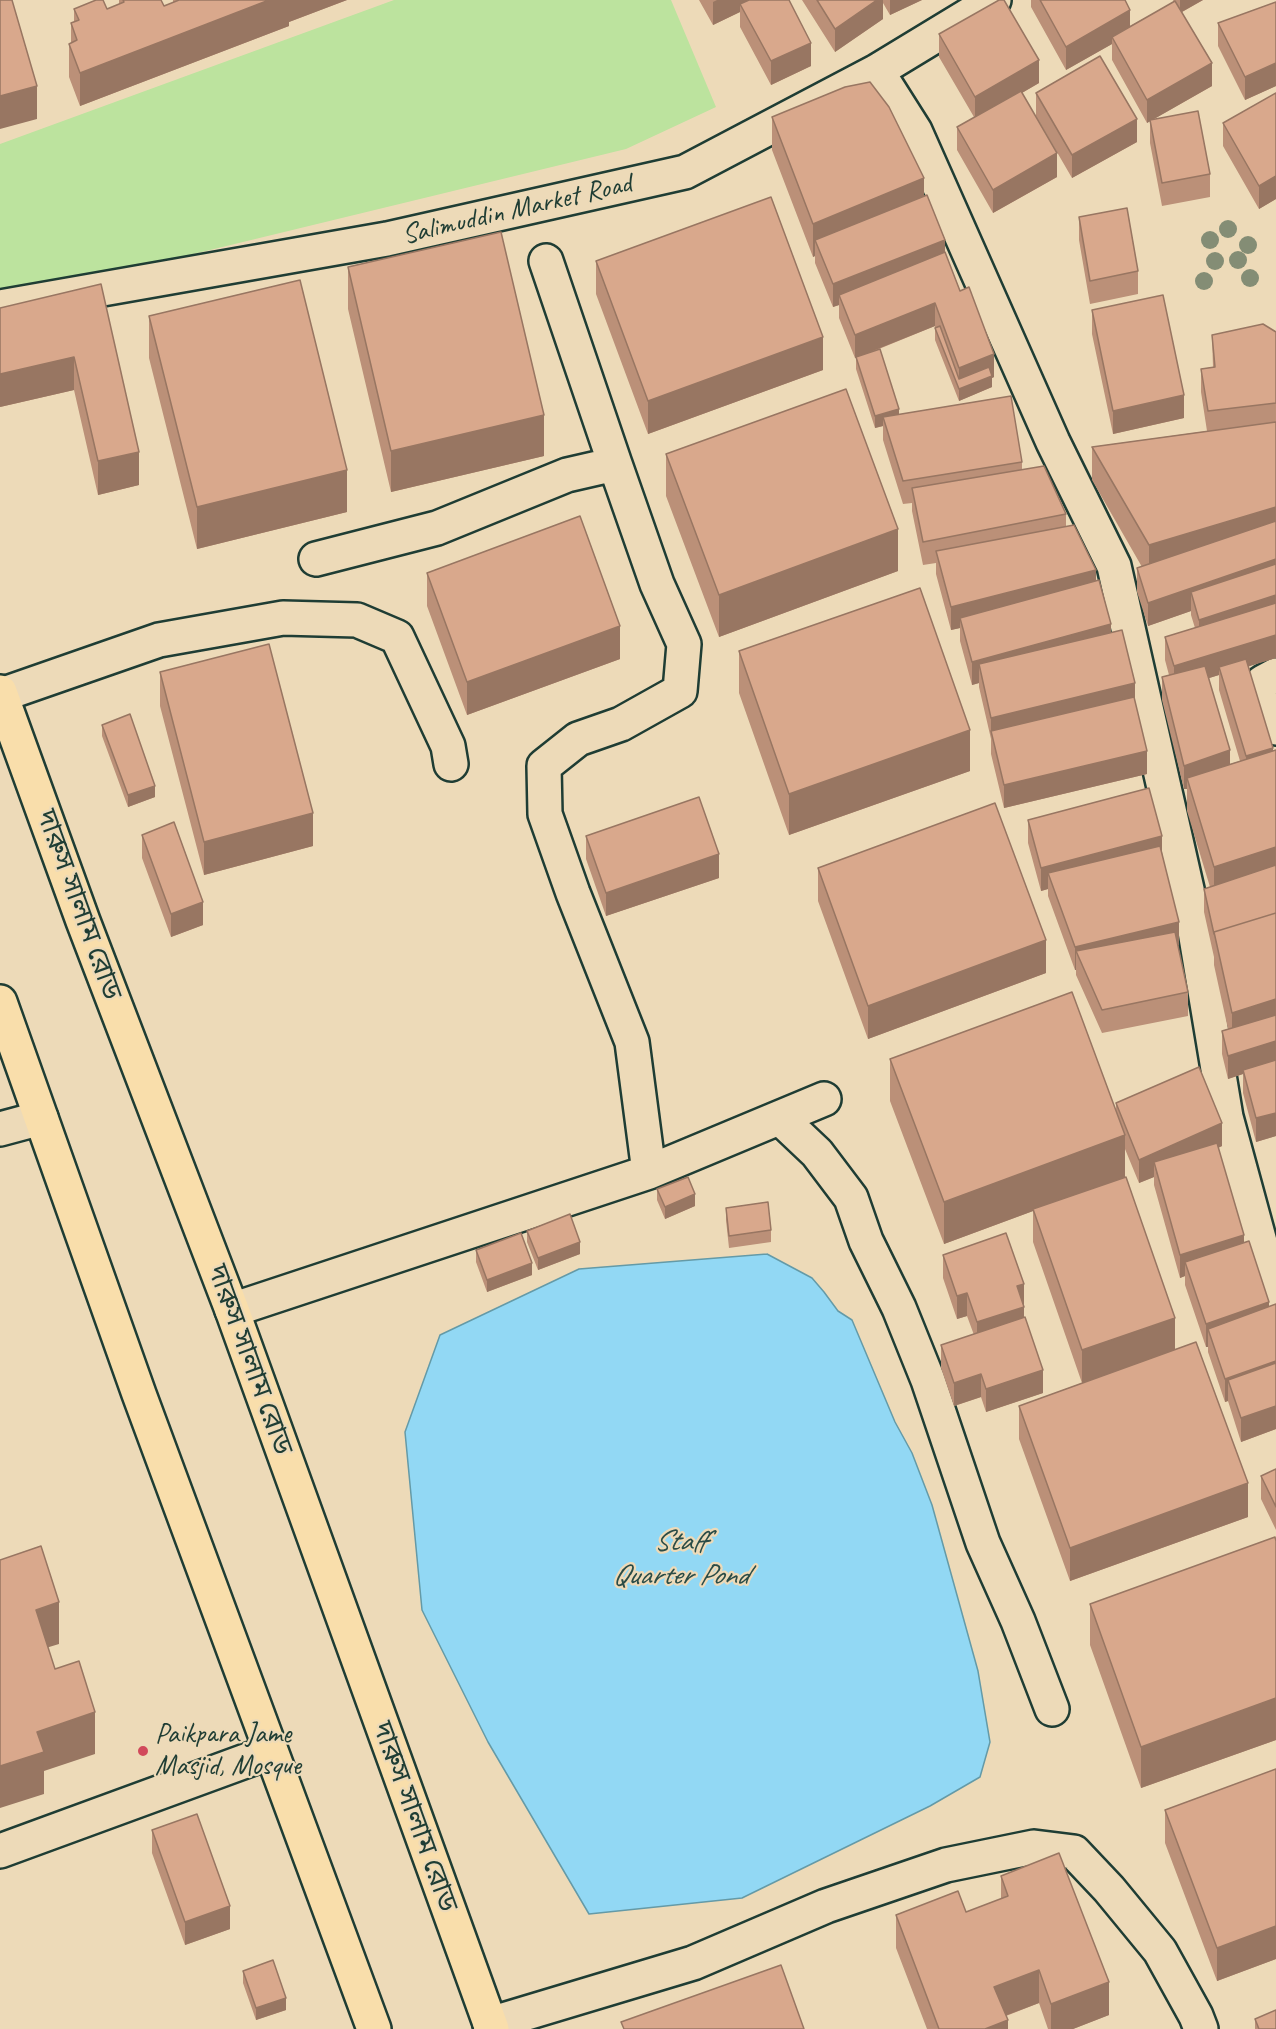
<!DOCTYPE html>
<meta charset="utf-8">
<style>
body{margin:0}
canvas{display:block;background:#eddab8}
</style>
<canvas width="1276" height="2029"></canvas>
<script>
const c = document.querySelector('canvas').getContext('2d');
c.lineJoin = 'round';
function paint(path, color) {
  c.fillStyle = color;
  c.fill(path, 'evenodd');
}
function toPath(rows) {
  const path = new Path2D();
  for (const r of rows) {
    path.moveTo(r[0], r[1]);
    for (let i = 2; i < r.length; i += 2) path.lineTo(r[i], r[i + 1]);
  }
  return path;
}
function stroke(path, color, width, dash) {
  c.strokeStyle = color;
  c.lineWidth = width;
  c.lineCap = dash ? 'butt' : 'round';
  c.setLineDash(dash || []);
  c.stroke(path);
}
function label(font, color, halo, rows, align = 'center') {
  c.font = font + ' Caveat,"Noto Sans Bengali",sans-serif';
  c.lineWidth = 4.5;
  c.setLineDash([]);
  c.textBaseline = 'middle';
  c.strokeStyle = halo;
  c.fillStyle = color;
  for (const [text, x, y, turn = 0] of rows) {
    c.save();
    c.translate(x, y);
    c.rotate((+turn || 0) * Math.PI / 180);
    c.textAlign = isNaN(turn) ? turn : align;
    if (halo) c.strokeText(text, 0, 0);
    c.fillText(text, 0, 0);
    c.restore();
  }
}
paint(toPath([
 [394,0,671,0,716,107,626,149,0,301,0,144]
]), '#bce39e');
const water = toPath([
 [767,1254,812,1278,824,1292,838,1311,852,1320,895,1422,912,1453,932,1505,978,1671,990,1742,980,1777,930,1806,742,1898,589,1914,488,1742,422,1610,405,1432,440,1335,579,1269,767,1254]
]);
paint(water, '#92d8f4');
stroke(water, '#649aa7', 1.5);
const minor = toPath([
 [877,71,915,131,1053,442,1114,566,1191,907,1226,1117,1276,1301],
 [546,261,615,464],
 [0,307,387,239,685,172,877,71,994,0],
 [316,559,437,528,567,475,615,464,657,584,684,644,680,691,621,724,578,739,544,766,545,814,573,893,632,1042,649,1172],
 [1276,675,1263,682,1260,686,1276,728],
 [1,695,159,640,283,618,357,620,397,637,448,746,451,764],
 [780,1118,817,1153,851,1198,866,1241,899,1308,928,1380,983,1543,1018,1621,1052,1709],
 [0,1129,41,1118],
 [232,1310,649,1172,824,1099],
 [0,1851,270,1752],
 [490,2024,693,1963,826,1906,946,1865,1034,1847,1074,1852,1109,1889,1160,1951,1196,2016,1201,2029]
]);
const major = toPath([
 [0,692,83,921,232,1310,492,2029],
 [0,1002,139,1394,374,2029]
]);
stroke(minor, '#1f3d34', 38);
stroke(major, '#1f3d34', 38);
stroke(minor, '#eddab8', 33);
stroke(major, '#f9deab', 33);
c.fillStyle = '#848d75';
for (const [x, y] of [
 [1228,229],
 [1210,240],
 [1248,245],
 [1238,260],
 [1215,261],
 [1250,278],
 [1204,281]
]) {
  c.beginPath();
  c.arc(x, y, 9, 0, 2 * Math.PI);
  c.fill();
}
paint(toPath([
 [119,0,161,0,164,6,173,3,173,0,347,0,289,22,289,26,80,106,69,77,69,44,71,43,71,23,74,22,74,9,107,9,119,4],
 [699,0,789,0,811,66,771,85,740,27,740,12,713,25],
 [802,0,922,0,890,15,883,3,883,19,835,52],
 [1031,0,1125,0,1130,26,1174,2,1173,0,1203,0,1182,12,1212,86,1154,119,1210,174,1210,197,1162,206,1150,143,1150,121,1147,123,1112,60,1112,44,1066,70,1031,7],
 [1276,2,1276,86,1245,100,1218,46,1218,23],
 [939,34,1039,83,1022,93,1057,177,993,213,957,150,957,127,974,117,939,57],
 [1036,93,1137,142,1072,178,1036,116],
 [1276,93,1276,199,1259,209,1223,146,1223,123],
 [772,117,924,197,945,252,994,377,992,378,992,387,959,401,935,340,935,326,874,351,899,414,1022,462,1022,470,1066,514,1066,527,1096,581,1111,633,1135,702,1147,774,1004,808,991,754,991,739,979,687,979,683,972,685,960,641,960,628,951,630,936,574,936,563,923,565,912,511,912,503,903,504,883,440,883,426,875,428,856,369,856,358,855,358,839,318,839,305,833,307,815,263,815,256,813,257,772,150],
 [1079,217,1138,271,1138,294,1090,304,1079,240],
 [596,261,823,370,648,434,596,294],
 [348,267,544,456,391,492,348,309],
 [101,284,139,485,98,495,74,390,0,407],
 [1092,310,1184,418,1113,434,1092,334],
 [149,316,347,512,197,549,149,358],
 [1276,332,1276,658,1248,666,1273,751,1276,750,1276,1136,1256,1142,1243,1093,1243,1074,1228,1079,1222,1054,1222,1031,1228,1029,1214,965,1214,957,1204,912,1204,889,1210,887,1187,811,1187,789,1184,789,1162,700,1162,677,1169,675,1165,660,1165,637,1195,628,1191,615,1191,611,1148,626,1137,592,1137,568,1142,567,1092,480,1092,447,1207,431,1201,392,1201,369,1213,367,1212,335],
 [1219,675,1219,690,1240,761,1230,764,1209,678],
 [666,454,898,571,719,637,666,496],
 [427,573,620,659,467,715,427,606],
 [739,651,970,771,789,835,739,693],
 [160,672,313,846,204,875,160,706],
 [102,725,155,797,128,807,102,736],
 [1028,820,1162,852,1179,945,1178,945,1188,992,1188,1016,1102,1033,1076,975,1076,970,1075,970,1048,896,1048,889,1041,891,1028,843],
 [142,835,203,925,171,937,142,858],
 [586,836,719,878,606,916,586,859],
 [818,868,1046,973,868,1039,818,901],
 [890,1059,1116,1110,1116,1103,1222,1146,1218,1148,1244,1242,1269,1307,1276,1304,1276,1429,1241,1442,1228,1401,1225,1402,1208,1352,1208,1347,1206,1347,1185,1285,1185,1276,1180,1278,1154,1185,1154,1177,1139,1183,1125,1149,1125,1177,1175,1350,1248,1517,1070,1581,1019,1439,1019,1406,1082,1383,1033,1242,1033,1211,944,1244,890,1101],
 [657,1189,695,1206,665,1219,657,1200],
 [726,1208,771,1230,771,1242,729,1248,726,1220],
 [527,1231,580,1254,538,1270,527,1242],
 [476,1250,532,1275,487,1292,476,1262],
 [943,1255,1024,1284,1024,1318,1043,1393,986,1412,981,1397,954,1406,941,1368,941,1345,974,1335,967,1316,957,1319,943,1278],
 [1276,1469,1276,1530,1261,1499,1261,1476],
 [1276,1541,1276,1740,1141,1788,1090,1645,1090,1604],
 [1276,1769,1276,1959,1217,1981,1165,1843,1165,1810],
 [152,1830,230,1929,185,1945,152,1853],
 [1001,1876,1109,2015,1073,2029,1048,2029,1039,2003,1006,2016,1008,2029,927,2029,896,1948,896,1915,966,1912,1001,1899],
 [243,1971,286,2010,256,2020,243,1983],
 [1255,2019,1276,2029,1255,2029]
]), '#bb9078');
paint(toPath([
 [269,0,347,0,289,22,289,26,80,106,80,73],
 [717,0,754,0,740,4,740,12,713,25,713,2],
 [877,0,883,0,883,19,835,52,835,29],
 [890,0,922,0,890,15],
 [1180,0,1203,0,1180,13],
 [1130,10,1130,33,1112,37,1112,44,1066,70,1066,47],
 [811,43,811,66,771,85,771,61],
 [1039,60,1039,83,975,120,975,97],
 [1212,63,1212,86,1147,123,1147,100],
 [1276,63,1276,86,1245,100,1245,77],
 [37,86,37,119,0,129,0,96],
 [1137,119,1137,142,1072,178,1072,155],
 [1057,153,1057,177,993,213,993,190],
 [1276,176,1276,199,1259,209,1259,186],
 [924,178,924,211,815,240,815,256,813,257,813,224],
 [945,240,945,263,839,295,839,305,833,307,833,284],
 [935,303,935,326,855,358,855,335],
 [823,337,823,370,648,434,648,401],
 [994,354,994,377,992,378,992,387,959,401,959,368],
 [74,357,74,390,0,407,0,374],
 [1184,395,1184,418,1113,434,1113,411],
 [899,409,899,420,883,417,883,426,875,428,875,416],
 [544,415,544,456,391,492,391,451],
 [139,452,139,485,98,495,98,461],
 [347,470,347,512,197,549,197,507],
 [1276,507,1276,540,1149,578,1149,545],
 [898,529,898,571,719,637,719,595],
 [1276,559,1276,582,1191,592,1191,611,1148,626,1148,603],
 [1096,570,1096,593,960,618,960,628,951,630,951,607],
 [1276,595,1276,618,1199,643,1199,620],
 [1111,624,1111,648,979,664,979,683,972,685,972,662],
 [620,626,620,659,467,715,467,682],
 [1276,635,1276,658,1221,675,1219,667,1219,675,1174,689,1174,666],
 [1135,683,1135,707,991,733,991,718],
 [970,730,970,771,789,835,789,794],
 [1273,748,1273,771,1246,779,1246,756],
 [1230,750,1230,773,1187,778,1187,789,1184,789,1184,766],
 [1147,751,1147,774,1004,808,1004,785],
 [155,786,155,797,128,807,128,795],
 [313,813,313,846,204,875,204,842],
 [1162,836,1162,859,1048,873,1048,889,1041,891,1041,868],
 [1276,847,1276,880,1214,900,1214,867],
 [719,854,719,878,606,916,606,893],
 [203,902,203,925,171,937,171,914],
 [1179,922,1179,945,1084,968,1076,951,1076,970,1075,970,1075,947],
 [1046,940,1046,973,868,1039,868,1006],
 [1276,999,1276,1032,1232,1046,1232,1013],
 [1276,1041,1276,1065,1243,1070,1243,1074,1228,1079,1228,1056],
 [1276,1113,1276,1136,1256,1142,1256,1118],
 [1222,1123,1222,1146,1157,1175,1154,1162,1154,1177,1139,1183,1139,1160],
 [1125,1135,1125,1177,944,1244,944,1202],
 [695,1194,695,1206,665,1219,665,1207],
 [1244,1235,1244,1259,1185,1262,1185,1276,1180,1278,1180,1255],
 [580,1242,580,1254,538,1270,538,1258],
 [532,1263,532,1275,487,1292,487,1280],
 [1024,1284,1024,1330,977,1345,977,1322,1017,1286],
 [967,1293,967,1316,957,1319,957,1296],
 [1269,1302,1269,1325,1208,1329,1208,1347,1206,1347,1206,1324],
 [1175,1318,1175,1351,1082,1383,1082,1350],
 [1276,1361,1276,1384,1228,1380,1228,1401,1225,1402,1225,1379],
 [1043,1370,1043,1393,986,1412,986,1389],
 [981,1374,981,1397,954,1406,954,1383],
 [1276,1406,1276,1429,1241,1442,1241,1418],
 [1248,1483,1248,1517,1070,1581,1070,1548],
 [59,1602,59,1644,36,1651,36,1610],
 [1276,1698,1276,1740,1141,1788,1141,1747],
 [95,1712,95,1754,44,1771,44,1794,0,1808,0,1766,37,1732],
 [230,1906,230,1929,185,1945,185,1922],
 [1276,1926,1276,1959,1217,1981,1217,1948],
 [1039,1970,1039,2003,994,2020,994,1987],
 [1109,1982,1109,2015,1073,2029,1051,2029,1051,2004],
 [286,1998,286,2010,256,2020,256,2008],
 [1008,2020,1008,2029,985,2029]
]), '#987662');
const building = toPath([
 [0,0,12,0,37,86,0,96,0,0],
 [96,0,103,0,107,9,124,2,123,0,161,0,164,6,179,0,269,0,80,73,69,44,77,40,71,23,79,20,74,9,96,0],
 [749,0,789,0,811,43,771,61,740,4,749,0],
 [817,0,877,0,835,29,817,0],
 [999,0,1004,0,1039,60,975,97,939,34,999,0],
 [1040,0,1125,0,1130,10,1066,47,1040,0],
 [1175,1,1212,63,1147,100,1112,37,1175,1],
 [1276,2,1276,63,1245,77,1218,23,1276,2],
 [1100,56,1137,119,1072,155,1036,93,1100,56],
 [870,82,889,107,924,178,813,224,772,117,845,87,870,82],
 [1021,91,1057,153,993,190,957,127,1021,91],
 [1276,93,1276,176,1259,186,1223,123,1276,93],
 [1198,111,1210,174,1162,183,1150,120,1198,111],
 [927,195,945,240,833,284,815,240,927,195],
 [771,197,823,337,648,401,596,261,771,197],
 [1127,208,1138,271,1090,281,1079,217,1127,208],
 [501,232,544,415,391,451,348,267,501,232],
 [945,252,960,291,969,287,994,354,959,368,935,303,855,335,839,295,945,252],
 [300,280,347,470,197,507,149,316,300,280],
 [101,284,139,452,98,461,74,357,0,374,0,308,101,284],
 [1163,295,1184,395,1113,411,1092,310,1163,295],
 [1263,324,1276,332,1276,403,1208,411,1201,369,1215,367,1212,335,1263,324],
 [940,326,959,379,989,367,992,376,959,389,935,328,940,326],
 [880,349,899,409,875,416,856,357,880,349],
 [846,389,898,529,719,595,666,454,846,389],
 [1011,396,1022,462,903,481,883,417,1011,396],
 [1276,422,1276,507,1149,545,1092,447,1276,422],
 [1044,466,1066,514,923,542,912,488,1044,466],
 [580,516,620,626,467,682,427,573,580,516],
 [1276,521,1276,559,1148,603,1137,568,1276,521],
 [1074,525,1096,570,951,607,936,551,1074,525],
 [1276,564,1276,595,1199,620,1191,592,1276,564],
 [1099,580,1111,624,972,662,960,618,1099,580],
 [920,588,970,730,789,794,739,651,920,588],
 [1276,603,1276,635,1174,666,1165,637,1276,603],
 [1122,630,1135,683,991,718,979,664,1122,630],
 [269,644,313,813,204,842,160,672,269,644],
 [1246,659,1273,748,1246,756,1219,667,1246,659],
 [1205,666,1230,750,1184,766,1162,677,1205,666],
 [1134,697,1147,751,1004,785,991,731,1134,697],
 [130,714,155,786,128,795,102,725,130,714],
 [1276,750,1276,847,1214,867,1187,778,1276,750],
 [1149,788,1162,836,1041,868,1028,820,1149,788],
 [699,797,719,854,606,893,586,836,699,797],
 [995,803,1046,940,868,1006,818,868,995,803],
 [174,822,203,902,171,914,142,835,174,822],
 [1160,846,1179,922,1075,947,1048,873,1160,846],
 [1276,865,1276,913,1214,932,1214,934,1204,889,1276,865],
 [1276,913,1276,999,1232,1013,1214,932,1276,913],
 [1175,932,1188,992,1102,1010,1076,951,1175,932],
 [1072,992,1125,1135,944,1202,890,1059,1072,992],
 [1276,1015,1276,1041,1228,1056,1222,1031,1276,1015],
 [1276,1060,1276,1113,1256,1118,1243,1070,1276,1060],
 [1199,1067,1222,1123,1139,1160,1116,1103,1199,1067],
 [1217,1143,1244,1235,1180,1255,1154,1162,1217,1143],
 [688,1177,695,1194,665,1207,657,1189,688,1177],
 [1126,1177,1175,1318,1082,1350,1033,1209,1126,1177],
 [768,1202,771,1230,729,1236,726,1208,768,1202],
 [570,1214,580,1242,538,1258,527,1231,570,1214],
 [521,1233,532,1263,487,1280,476,1250,521,1233],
 [1006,1233,1024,1284,1017,1286,1024,1307,977,1322,967,1293,957,1296,943,1255,1006,1233],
 [1249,1241,1269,1302,1206,1324,1185,1262,1249,1241],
 [1276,1304,1276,1361,1225,1379,1208,1329,1276,1304],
 [1025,1317,1043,1370,986,1389,981,1374,954,1383,941,1345,1025,1317],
 [1196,1342,1248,1483,1070,1548,1019,1406,1196,1342],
 [1276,1363,1276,1406,1241,1418,1228,1380,1276,1363],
 [1276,1469,1276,1507,1261,1476,1276,1469],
 [1275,1537,1276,1541,1276,1698,1141,1747,1090,1604,1275,1537],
 [41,1546,59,1602,36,1610,55,1669,79,1661,95,1712,37,1732,44,1752,0,1766,0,1560,41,1546],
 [1276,1769,1276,1926,1217,1948,1165,1810,1276,1769],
 [197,1814,230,1906,185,1922,152,1830,197,1814],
 [1059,1853,1109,1982,1051,2004,1039,1970,994,1987,1008,2020,985,2029,939,2029,896,1915,958,1891,966,1912,1008,1896,1001,1876,1059,1853],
 [273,1960,286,1998,256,2008,243,1971,273,1960],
 [781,1965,804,2029,624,2029,621,2022,781,1965],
 [1276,2010,1276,2029,1259,2029,1255,2019,1276,2010]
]);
paint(building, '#d9a88c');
stroke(building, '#987662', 1.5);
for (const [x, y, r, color] of [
 [143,1751,6,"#d1495b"]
]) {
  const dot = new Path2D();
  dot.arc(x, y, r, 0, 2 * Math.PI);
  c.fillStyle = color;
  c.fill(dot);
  stroke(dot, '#eddab8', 2);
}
label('28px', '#1f3d34', '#eddab8', [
 ["Salimuddin Market Road",517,210,-13],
 ["দারুস সালাম রোড",78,905,70],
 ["দারুস সালাম রোড",249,1360,70],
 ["দারুস সালাম রোড",414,1817,70]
]);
label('28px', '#1f3d34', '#eddab8', [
 ["Paikpara Jame",155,1735],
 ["Masjid, Mosque",155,1767]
], 'left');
label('italic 30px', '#2a4c47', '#eddab8', [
 ["Staff",680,1542],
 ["Quarter Pond",680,1576]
]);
</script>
